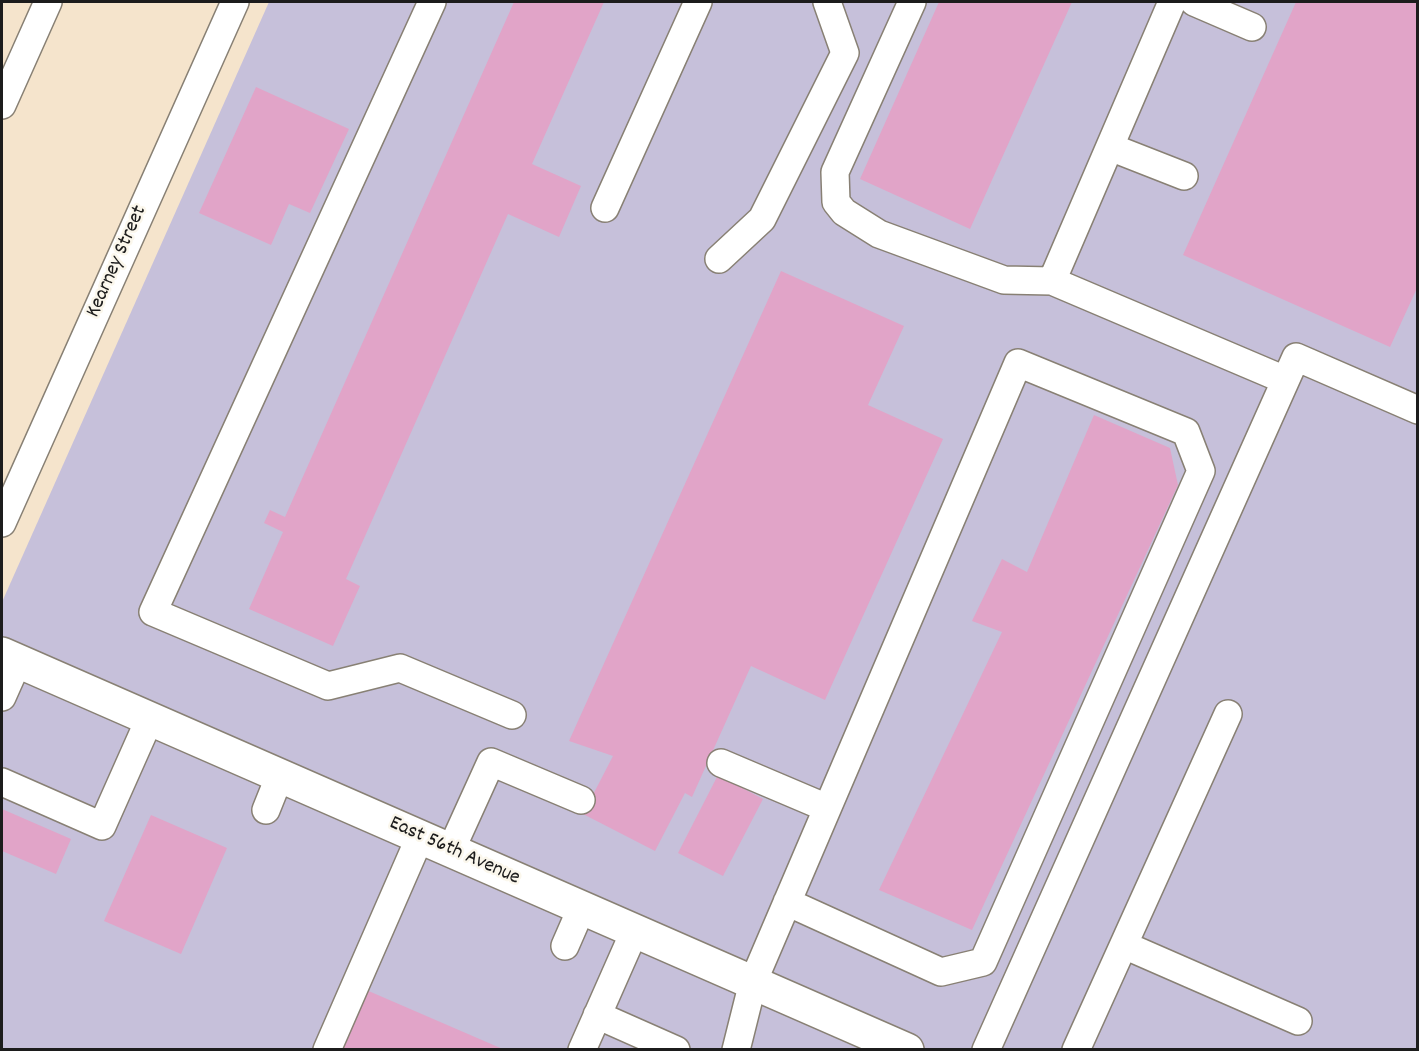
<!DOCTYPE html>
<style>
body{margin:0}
#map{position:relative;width:1419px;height:1051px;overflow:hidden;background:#f5e4cc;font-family:Dekko,sans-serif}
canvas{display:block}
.frame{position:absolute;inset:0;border:3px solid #1c1c1c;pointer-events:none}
</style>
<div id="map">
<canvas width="1419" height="1051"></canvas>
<div class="frame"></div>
</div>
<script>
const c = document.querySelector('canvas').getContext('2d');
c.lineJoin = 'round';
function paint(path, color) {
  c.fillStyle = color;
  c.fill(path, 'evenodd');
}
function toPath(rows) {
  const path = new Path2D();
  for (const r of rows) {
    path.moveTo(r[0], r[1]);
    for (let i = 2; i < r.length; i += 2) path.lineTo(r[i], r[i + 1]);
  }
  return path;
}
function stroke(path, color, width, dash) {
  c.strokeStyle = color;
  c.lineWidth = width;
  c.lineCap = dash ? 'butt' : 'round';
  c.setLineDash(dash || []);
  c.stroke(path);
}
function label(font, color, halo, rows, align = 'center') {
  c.font = font + ' Dekko,sans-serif';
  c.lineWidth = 5;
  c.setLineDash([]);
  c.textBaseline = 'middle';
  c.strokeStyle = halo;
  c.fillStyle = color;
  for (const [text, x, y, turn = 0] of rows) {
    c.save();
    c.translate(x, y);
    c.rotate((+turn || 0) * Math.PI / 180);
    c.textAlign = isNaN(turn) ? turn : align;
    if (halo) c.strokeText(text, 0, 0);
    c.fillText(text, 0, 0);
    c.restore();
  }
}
paint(toPath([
 [269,2,1417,2,1417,1049,2,1050,2,602]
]), '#c6c0da');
paint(toPath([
 [514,2,604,2,532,164,581,186,559,237,508,214,346,579,360,586,333,646,249,609,283,532,264,523,270,510,285,517],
 [939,2,1072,2,970,229,860,179],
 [1296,2,1418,2,1418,286,1390,347,1183,255],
 [256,87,349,129,310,213,289,204,271,245,199,213],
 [781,271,904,326,868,405,943,439,825,700,751,666,692,797,685,793,655,851,583,814,613,756,569,741],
 [1094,415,1170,448,1178,485,972,930,879,890,1002,632,972,621,1002,559,1027,572],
 [718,775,763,799,723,876,678,853],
 [2,809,71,839,56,874,2,851],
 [151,815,227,848,181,954,104,921],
 [364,989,505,1050,338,1050]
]), '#e1a4c8');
const minor = toPath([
 [432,2,153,612,328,686,400,668,512,715],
 [912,2,835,172,836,202,844,212,879,234,1004,280,1052,281],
 [1172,2,1052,281,1285,380],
 [1194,2,1252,27],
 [2,105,48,2],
 [1110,147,1184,176],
 [605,208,698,2],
 [719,259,762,219,845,53,827,2],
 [2,523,235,2],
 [2,697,18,661],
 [721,763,827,808],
 [2,782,102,826,150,718],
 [266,810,280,775],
 [451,850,491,762,581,800],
 [1124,945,1298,1021],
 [565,946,582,907],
 [597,1015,676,1050],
 [327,1050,420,837],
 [582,1050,635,930],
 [736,1050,753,982,1018,363,1186,432,1201,471,983,962,941,972,787,902],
 [986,1050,1296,357,1418,410],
 [1076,1050,1228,714]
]);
const major = toPath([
 [2,654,907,1050]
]);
stroke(minor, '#888074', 30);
stroke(major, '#888074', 36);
stroke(minor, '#fff', 27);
stroke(major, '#fff', 33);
label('21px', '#1c1c1c', '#fbf7ec', [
 ["Kearney Street",118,262,-66],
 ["East 56th Avenue",454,852,24]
]);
</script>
